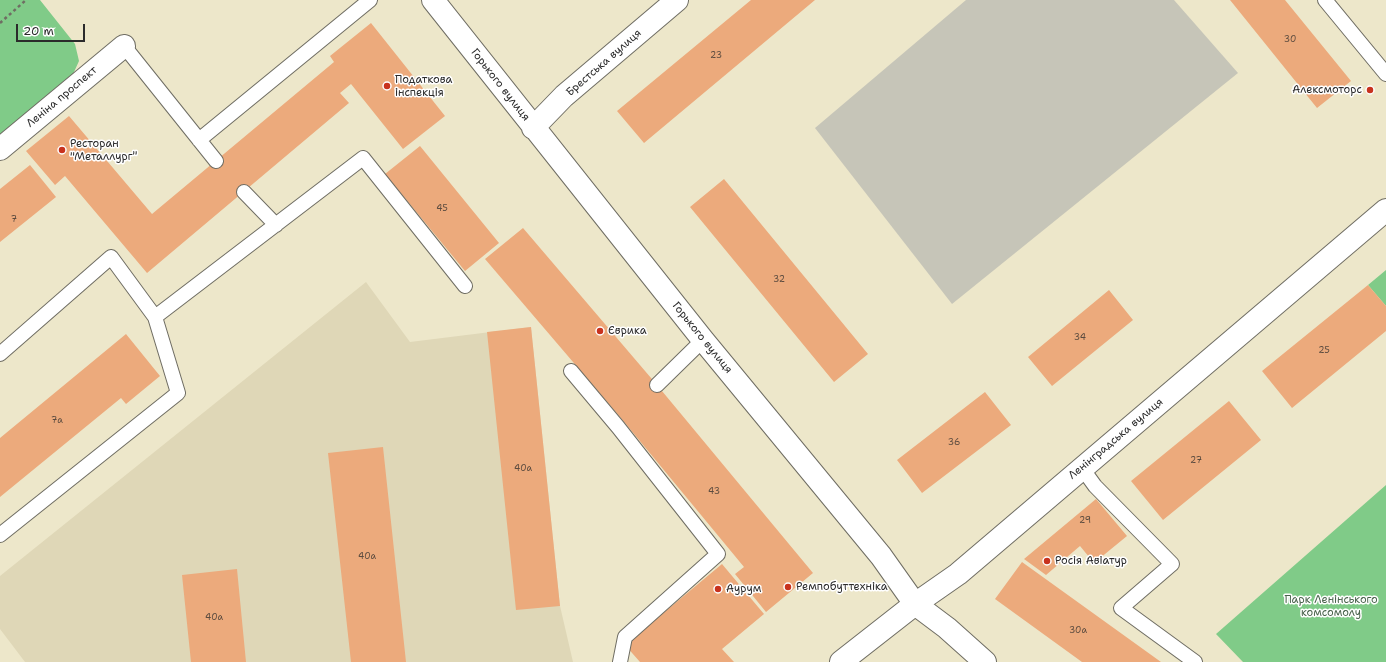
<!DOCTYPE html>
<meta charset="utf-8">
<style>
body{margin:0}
#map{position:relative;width:1386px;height:662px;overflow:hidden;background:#ede7ca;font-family:"Shantell Sans",sans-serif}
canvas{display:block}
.scale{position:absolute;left:16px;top:24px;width:69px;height:18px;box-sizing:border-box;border:2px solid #2b2b2b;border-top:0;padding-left:5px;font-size:12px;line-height:14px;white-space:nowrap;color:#2b2b2b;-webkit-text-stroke:3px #fff;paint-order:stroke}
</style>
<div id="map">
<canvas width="1386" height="662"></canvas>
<div class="scale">20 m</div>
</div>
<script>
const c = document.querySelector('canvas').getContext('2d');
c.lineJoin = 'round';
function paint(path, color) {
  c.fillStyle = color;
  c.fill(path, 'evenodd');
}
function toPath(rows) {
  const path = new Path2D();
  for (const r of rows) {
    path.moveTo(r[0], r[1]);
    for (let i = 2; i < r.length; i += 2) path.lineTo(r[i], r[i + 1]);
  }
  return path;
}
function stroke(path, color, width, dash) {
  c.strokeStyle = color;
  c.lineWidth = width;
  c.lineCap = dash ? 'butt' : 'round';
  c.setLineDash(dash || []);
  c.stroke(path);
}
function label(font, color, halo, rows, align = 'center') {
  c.font = font + ' "Shantell Sans",sans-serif';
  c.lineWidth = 3;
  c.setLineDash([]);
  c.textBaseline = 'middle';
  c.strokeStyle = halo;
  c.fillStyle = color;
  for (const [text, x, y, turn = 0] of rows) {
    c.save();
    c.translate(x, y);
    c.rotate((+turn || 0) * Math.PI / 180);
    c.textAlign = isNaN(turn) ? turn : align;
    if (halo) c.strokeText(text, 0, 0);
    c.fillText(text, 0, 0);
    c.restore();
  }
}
paint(toPath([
 [366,282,410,342,531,327,560,606,573,662,25,662,0,629,0,576]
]), '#dfd7b7');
paint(toPath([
 [966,0,1174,0,1238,73,952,304,815,128]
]), '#c6c5b8');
paint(toPath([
 [0,0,40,0,75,44,79,61,69,83,0,139],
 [1386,270,1386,306,1368,285],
 [1386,485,1386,662,1243,662,1216,634]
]), '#80cb88');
paint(toPath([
 [751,0,815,0,644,143,617,111],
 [1230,0,1285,0,1351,81,1317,108],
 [371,23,445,116,403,149,351,84,340,93,349,103,147,273,65,176,55,185,26,151,69,116,152,214,334,62,330,56],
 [420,146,499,243,465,271,385,174],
 [30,165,56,197,0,242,0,189],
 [724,179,868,354,834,382,690,207],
 [523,228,657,385,813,573,766,612,735,574,744,567,620,417,485,259],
 [1368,285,1386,306,1386,331,1292,408,1262,371],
 [1109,290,1133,320,1052,386,1028,357],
 [531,327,560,606,516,610,487,332],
 [126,334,160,376,126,404,121,398,0,497,0,438],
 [985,392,1011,425,922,493,897,460],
 [1229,401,1261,440,1163,520,1131,481],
 [383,447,406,662,351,662,328,453],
 [1096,499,1127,536,1094,563,1080,546,1046,575,1024,559],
 [1022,562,1161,662,1082,662,995,599],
 [722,564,764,614,722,649,734,662,640,662,625,645],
 [237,569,246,662,191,662,182,575]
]), '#ecaa7c');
const service = toPath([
 [1325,0,1386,74],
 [124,46,216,161],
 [199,140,370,0],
 [244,192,276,225],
 [0,354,111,257,155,317,363,158,465,286],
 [571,371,618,427,718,554,625,637,620,662],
 [657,385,703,340],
 [1082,468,1095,486,1172,564,1121,608,1195,662],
 [0,535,178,393,155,317]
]);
const minor = toPath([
 [433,0,703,340,881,556,915,604],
 [533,128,564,96,677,0],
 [0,149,124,46]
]);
const tertiary = toPath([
 [915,604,947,628,985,662],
 [841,662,915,604,958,574,1386,210]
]);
stroke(service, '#6f6d63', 16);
stroke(minor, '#6f6d63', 24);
stroke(tertiary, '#6f6d63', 24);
stroke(toPath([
 [0,23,26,0]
]), '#6f6d63', 2.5, [3, 3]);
stroke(service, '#fff', 14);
stroke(minor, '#fff', 22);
stroke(tertiary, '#fff', 22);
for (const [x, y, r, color] of [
 [387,86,4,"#c8321e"],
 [1370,90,4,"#c8321e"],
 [62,150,4,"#c8321e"],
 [600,331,4,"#c8321e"],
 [1047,561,4,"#c8321e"],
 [788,587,4,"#c8321e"],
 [718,589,4,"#c8321e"]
]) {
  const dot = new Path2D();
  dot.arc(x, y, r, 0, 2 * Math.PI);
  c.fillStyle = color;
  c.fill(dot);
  stroke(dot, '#fff', 1.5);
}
label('9px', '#5b4b3f', null, [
 ["30",1290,40],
 ["23",716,56],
 ["45",442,209],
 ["7",14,220],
 ["32",779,280],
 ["34",1080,338],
 ["25",1324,351],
 ["7а",57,421],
 ["36",954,443],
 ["27",1196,461],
 ["40а",523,469],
 ["43",714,492],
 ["29",1085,521],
 ["40а",367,557],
 ["40а",214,618],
 ["30а",1078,631]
]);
label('11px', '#2b2b2b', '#fff', [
 ["Брестська вулиця",604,63,-41],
 ["Горького вулиця",500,85,52],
 ["Леніна проспект",62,97,-40],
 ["Горького вулиця",702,338,51],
 ["Ленінградська вулиця",1116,439,-40]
]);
label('11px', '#2b2b2b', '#fff', [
 ["Податкова",395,80],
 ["інспекція",395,93],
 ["Алексмоторс",1362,90,"right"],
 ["Ресторан",70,144],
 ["\"Металлург\"",70,157],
 ["Єврика",608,331],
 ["Росія Авіатур",1055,561],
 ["Ремпобуттехніка",796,587],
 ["Аурум",726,589]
], 'left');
label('11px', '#49634c', '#fff', [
 ["Парк Ленінського",1331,600],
 ["комсомолу",1331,613]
]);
</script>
